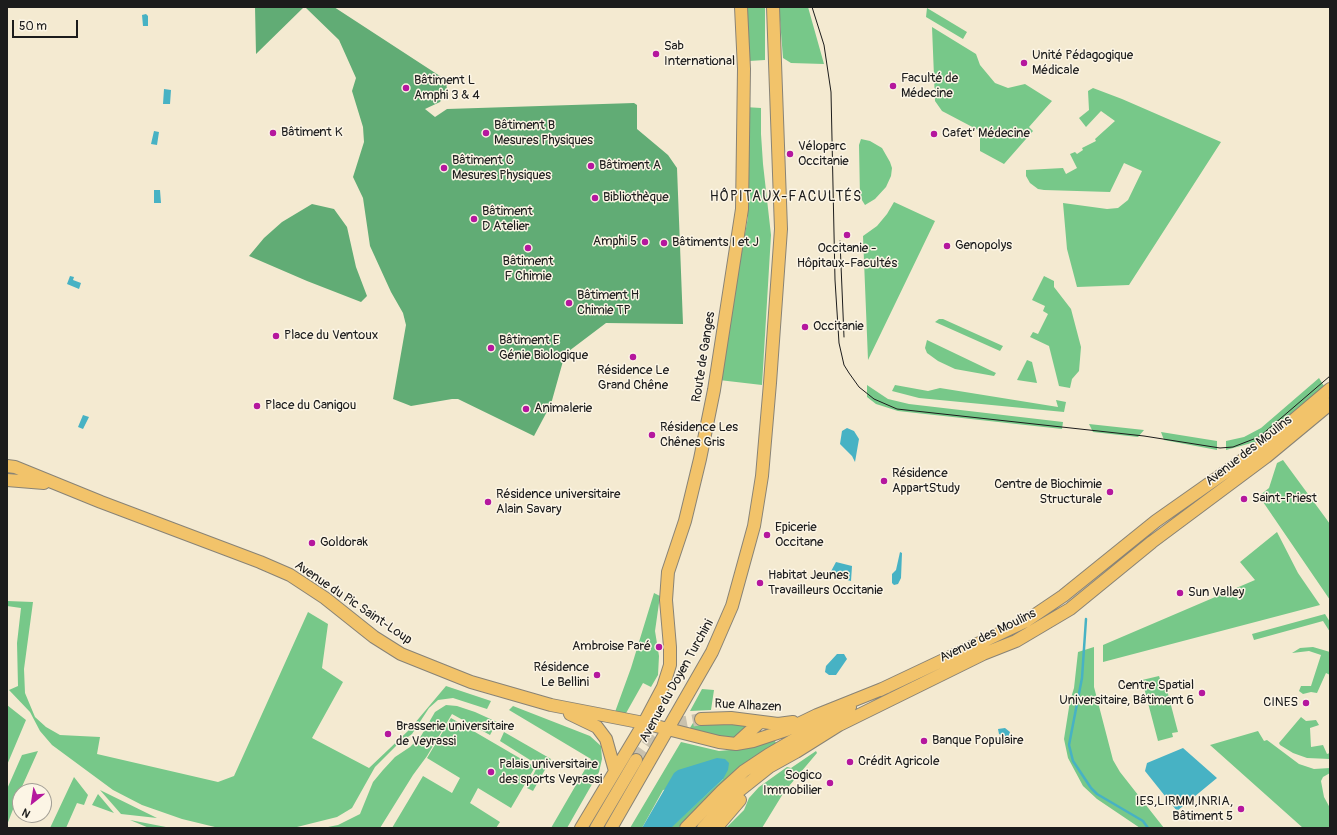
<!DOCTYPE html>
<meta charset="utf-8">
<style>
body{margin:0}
#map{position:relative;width:1337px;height:835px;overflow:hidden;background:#f4ead1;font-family:Pangolin,sans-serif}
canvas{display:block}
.frame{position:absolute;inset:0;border:8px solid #1c1c1c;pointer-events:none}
.north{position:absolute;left:12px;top:783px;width:40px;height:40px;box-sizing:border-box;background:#fcf5e5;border:1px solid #a29e95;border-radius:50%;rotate:210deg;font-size:11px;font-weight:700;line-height:16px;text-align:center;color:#1c1c1c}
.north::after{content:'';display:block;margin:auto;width:14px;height:18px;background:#b5179e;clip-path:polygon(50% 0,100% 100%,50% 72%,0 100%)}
.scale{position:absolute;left:12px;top:20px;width:66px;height:18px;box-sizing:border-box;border:2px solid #1c1c1c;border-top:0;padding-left:5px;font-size:12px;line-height:14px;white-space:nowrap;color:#1c1c1c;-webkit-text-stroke:3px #fcf5e5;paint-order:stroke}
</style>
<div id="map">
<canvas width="1337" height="835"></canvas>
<div class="frame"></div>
<div class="north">N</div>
<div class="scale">50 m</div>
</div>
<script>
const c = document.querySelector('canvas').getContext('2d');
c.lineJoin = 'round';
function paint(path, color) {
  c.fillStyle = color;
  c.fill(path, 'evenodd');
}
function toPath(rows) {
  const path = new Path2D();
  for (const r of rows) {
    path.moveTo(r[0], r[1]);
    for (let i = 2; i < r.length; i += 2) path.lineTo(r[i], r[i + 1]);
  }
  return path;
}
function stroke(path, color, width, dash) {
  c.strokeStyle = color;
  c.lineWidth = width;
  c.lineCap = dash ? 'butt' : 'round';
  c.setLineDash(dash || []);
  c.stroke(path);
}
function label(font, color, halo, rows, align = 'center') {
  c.font = font + ' Pangolin,sans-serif';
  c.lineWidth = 3;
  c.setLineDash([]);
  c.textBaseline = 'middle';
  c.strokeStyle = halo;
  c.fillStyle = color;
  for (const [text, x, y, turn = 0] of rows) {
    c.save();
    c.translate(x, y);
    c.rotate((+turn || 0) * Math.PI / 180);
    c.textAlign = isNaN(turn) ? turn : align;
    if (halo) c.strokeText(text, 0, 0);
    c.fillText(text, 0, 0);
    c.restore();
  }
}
paint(toPath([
 [745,7,765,7,765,60,749,61],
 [779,7,808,7,824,64,791,63,783,58],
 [927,8,967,32,963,39,926,17],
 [932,27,976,54,980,65,995,83,1008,88,1025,84,1052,101,1029,127,1033,131,1004,164,980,151,980,131,942,111,935,101],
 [1093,88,1122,99,1221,142,1129,285,1077,287,1067,249,1063,203,1107,209,1118,208,1128,200,1142,171,1124,163,1110,192,1044,190,1038,189,1030,183,1026,176,1026,170,1063,168,1066,174,1077,168,1070,154,1075,152,1077,154,1083,150,1082,148,1096,141,1095,139,1115,121,1101,111,1086,127,1079,118,1089,110,1088,91],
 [745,107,761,108,761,134,763,164,771,235,762,385,719,380,748,217],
 [861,139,870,141,882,148,890,162,892,168,891,176,886,187,875,199,865,205,860,197,859,145],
 [894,202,935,221,868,360,863,236,877,226,887,214],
 [1044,276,1054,281,1054,287,1071,309,1081,347,1079,371,1072,379,1070,388,1059,386,1049,346,1030,337,1033,332,1038,334,1048,314,1043,311,1045,306,1032,300],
 [939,319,943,319,1003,346,1000,351,935,322],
 [927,340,996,373,994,376,955,369,938,361,927,353,925,348],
 [1027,360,1032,362,1037,383,1017,380],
 [1319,378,1324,386,1272,431,1255,442,1226,450,1226,441,1244,437,1261,428],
 [867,385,888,399,909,404,1063,422,1062,429,898,411,876,404,867,397],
 [895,385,928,391,940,388,1058,407,1056,400,1066,402,1064,412,919,398,892,391],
 [1089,424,1144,430,1138,437,1093,432],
 [1161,432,1217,441,1217,450,1164,440],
 [1283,460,1330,524,1330,600,1259,496,1269,488,1277,463],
 [1277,532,1298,573,1320,605,1103,662,1103,645,1255,580,1240,562],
 [654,593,660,596,655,631,659,656,658,675,651,687,643,683,625,715,615,712,631,668],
 [7,601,33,602,24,669,25,693,35,717,46,727,60,735,100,737,97,754,218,782,234,776,308,612,328,624,322,668,343,682,312,738,369,768,409,730,446,686,491,701,487,709,453,698,438,700,429,708,412,734,397,745,375,767,352,808,337,817,293,828,219,828,182,819,142,805,113,790,52,745,40,731,30,712,9,690,18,686,17,643,21,608,7,606],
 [1325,614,1330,622,1330,632,1323,621,1254,640,1252,634],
 [1094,647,1094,687,1113,760,1120,772,1164,828,1140,828,1097,799,1083,786,1068,758,1064,739,1070,701,1074,688,1078,652],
 [1313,647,1330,652,1330,675,1326,673,1317,693,1311,692,1303,694,1299,691,1301,686,1311,686,1321,655,1309,651,1292,653,1300,648],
 [1159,676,1164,690,1167,690,1178,732,1172,733,1173,737,1158,741,1142,680],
 [702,689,714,690,711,710,690,711],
 [7,705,26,720,7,765],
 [446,705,457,706,475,712,497,722,490,735,452,714,427,756,413,775,380,828,323,828,338,825,360,814,373,782,383,770,395,757,410,747,421,736,435,712],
 [513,706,590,736,601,746,602,759,599,772,567,828,551,828,591,759,509,710],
 [1301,717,1306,721,1316,720,1319,725,1310,728,1311,747,1323,745,1327,754,1330,753,1330,759,1307,758,1293,753,1280,745,1279,743],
 [451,718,535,767,511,808,478,788,470,803,500,822,496,828,392,828,423,776,452,793,460,778,427,758],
 [693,723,745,725,748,728,732,740,688,731],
 [1258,731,1264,741,1267,740,1299,764,1314,769,1330,768,1330,773,1323,777,1321,781,1324,797,1330,808,1330,828,1303,828,1210,745],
 [504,732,551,759,533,791,527,788,538,765,500,741],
 [774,739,776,743,731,776,678,828,670,828,723,779,663,790,642,828,630,828,681,742,719,751,730,750,752,746],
 [38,751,20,791,7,825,7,789,22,755],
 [816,751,817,753,784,792,762,828,726,828,744,810,749,798,759,787,787,767,791,768],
 [74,777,88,795,84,805,77,803,66,828,50,828],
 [100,790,157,818,121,814],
 [98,794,114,813,92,805],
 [130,820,171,828,149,828]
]), '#77c889');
paint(toPath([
 [255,7,304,7,256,54],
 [305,7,334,7,446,80,447,91,440,102,425,109,435,117,447,109,634,103,637,105,637,129,668,155,677,168,683,324,606,323,565,354,551,404,534,436,458,399,452,399,411,406,393,399,406,325,403,313,391,292,370,246,363,198,353,177,364,142,363,127,352,91,356,78,339,40],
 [312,204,334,209,347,227,356,267,367,296,361,302,307,281,249,256,264,238,282,222]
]), '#61ac75');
paint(toPath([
 [146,14,148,16,148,26,143,26,142,15],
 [164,89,171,90,170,104,163,104],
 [154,131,159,132,157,145,151,144],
 [154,190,160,190,161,203,154,203],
 [70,276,74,277,73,280,81,283,79,289,67,284],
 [83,415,89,417,83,429,78,427],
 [847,428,854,431,859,439,855,462,852,456,840,444,842,431],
 [900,552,902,553,901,578,898,584,894,585,892,583,892,574,896,570],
 [836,562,852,566,851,581,829,575],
 [837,654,844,654,847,659,836,675,829,675,825,672,826,666],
 [1005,728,1010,732,1008,738,999,734,998,729],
 [1183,748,1217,778,1177,811,1145,771,1147,763],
 [717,758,725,759,729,763,728,770,723,779,671,828,642,828,674,773,678,770]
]), '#47b2c4');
stroke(toPath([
 [1086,619,1082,678,1069,745,1073,761,1091,788,1097,794,1143,821,1148,828]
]), '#47b2c4', 2.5);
stroke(toPath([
 [636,760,647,745,661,731,675,724,701,719]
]), '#c9c1ad', 12, [12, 6]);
const major = toPath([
 [7,466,15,467,101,502,260,562,290,575,325,598,374,637,401,654,471,682,551,705,644,723,719,742,736,744,753,741,786,730,817,715,887,687],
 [7,480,44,483],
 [880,690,1026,621,1063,596,1156,521,1264,445,1330,389],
 [570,714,597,727,606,739,615,771],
 [701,719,731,718,778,724,793,722],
 [736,744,760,722],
 [581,828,644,723,663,687,670,665,670,647,666,600,668,572,685,521,700,459,714,390,742,209,744,69,741,7],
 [596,828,636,760],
 [611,828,712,652,732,606,754,526,762,476,770,383,781,229,773,7],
 [686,828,722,791,744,771,768,755,850,707],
 [703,828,735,794,769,767,796,752,839,725,983,654,1016,641,1070,609,1152,542,1266,457,1330,404],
 [716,828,740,800]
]);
stroke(major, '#888376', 14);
stroke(major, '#f2c36a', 12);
stroke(toPath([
 [812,7,824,45,831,92,835,280,839,343,844,365,849,373,859,387,874,399,897,409,1144,436,1220,448,1233,447,1259,437,1330,376],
 [840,241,844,337]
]), '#1c1c1c', 1);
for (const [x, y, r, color] of [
 [656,54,4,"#b5179e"],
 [1024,63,4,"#b5179e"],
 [893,86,4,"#b5179e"],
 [406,88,4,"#b5179e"],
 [273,133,4,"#b5179e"],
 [486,133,4,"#b5179e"],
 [934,134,4,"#b5179e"],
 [790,154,4,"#b5179e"],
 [591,166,4,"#b5179e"],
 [444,168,4,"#b5179e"],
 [595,198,4,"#b5179e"],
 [474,219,4,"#b5179e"],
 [847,235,4,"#b5179e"],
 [645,242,4,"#b5179e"],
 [664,243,4,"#b5179e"],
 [947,246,4,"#b5179e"],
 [528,248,4,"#b5179e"],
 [569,303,4,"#b5179e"],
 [805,327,4,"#b5179e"],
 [276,336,4,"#b5179e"],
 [491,348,4,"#b5179e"],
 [633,357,4,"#b5179e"],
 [257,406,4,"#b5179e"],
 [526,409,4,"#b5179e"],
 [652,435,4,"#b5179e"],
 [884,481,4,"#b5179e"],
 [1110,492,4,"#b5179e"],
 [1244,499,4,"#b5179e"],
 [488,502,4,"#b5179e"],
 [767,535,4,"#b5179e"],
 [312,543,4,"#b5179e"],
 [760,583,4,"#b5179e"],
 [1180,593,4,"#b5179e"],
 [659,647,4,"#b5179e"],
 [597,675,4,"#b5179e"],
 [1202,693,4,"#b5179e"],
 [1306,703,4,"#b5179e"],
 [388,734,4,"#b5179e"],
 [924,741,4,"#b5179e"],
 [850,762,4,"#b5179e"],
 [491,772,4,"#b5179e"],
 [830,783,4,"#b5179e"],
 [1241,809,4,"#b5179e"]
]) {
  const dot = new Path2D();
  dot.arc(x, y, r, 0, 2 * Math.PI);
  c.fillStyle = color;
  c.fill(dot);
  stroke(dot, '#fcf5e5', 1.5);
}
label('13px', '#1c1c1c', '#fcf5e5', [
 ["Sab",664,47],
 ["International",664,62],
 ["Unité Pédagogique",1032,56],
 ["Médicale",1032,71],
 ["Faculté de",901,79],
 ["Médecine",901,94],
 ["Bâtiment L",414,81],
 ["Amphi 3 & 4",414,96],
 ["Bâtiment B",494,126],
 ["Mesures Physiques",494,141],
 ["Bâtiment K",281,133],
 ["Cafet’ Médecine",942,134],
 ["Véloparc",798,147],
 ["Occitanie",798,162],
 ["Bâtiment C",452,161],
 ["Mesures Physiques",452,176],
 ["Bâtiment A",599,166],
 ["Bibliothèque",603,198],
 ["Bâtiment",482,212],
 ["D Atelier",482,227],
 ["Amphi 5",637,242,"right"],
 ["Bâtiments I et J",672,243],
 ["Genopolys",955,246],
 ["Occitanie -",847,249,"center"],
 ["Hôpitaux-Facultés",847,264,"center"],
 ["Bâtiment",528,262,"center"],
 ["F Chimie",528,277,"center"],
 ["Bâtiment H",577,296],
 ["Chimie TP",577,311],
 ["Occitanie",813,327],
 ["Place du Ventoux",284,336],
 ["Bâtiment E",499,341],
 ["Génie Biologique",499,356],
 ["Résidence Le",633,371,"center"],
 ["Grand Chêne",633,386,"center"],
 ["Place du Canigou",265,406],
 ["Animalerie",534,409],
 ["Résidence Les",660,428],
 ["Chênes Gris",660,443],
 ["Résidence",892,474],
 ["AppartStudy",892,489],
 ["Centre de Biochimie",1102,485,"right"],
 ["Structurale",1102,500,"right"],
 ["Résidence universitaire",496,495],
 ["Alain Savary",496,510],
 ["Saint-Priest",1252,499],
 ["Epicerie",775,528],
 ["Occitane",775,543],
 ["Goldorak",320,543],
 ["Habitat Jeunes",768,576],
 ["Travailleurs Occitanie",768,591],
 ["Sun Valley",1188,593],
 ["Ambroise Paré",651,647,"right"],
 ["Résidence",589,668,"right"],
 ["Le Bellini",589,683,"right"],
 ["Centre Spatial",1194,686,"right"],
 ["Universitaire, Bâtiment 6",1194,701,"right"],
 ["CINES",1298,703,"right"],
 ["Brasserie universitaire",396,727],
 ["de Veyrassi",396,742],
 ["Banque Populaire",932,741],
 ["Crédit Agricole",858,762],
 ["Palais universitaire",499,765],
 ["des sports Veyrassi",499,780],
 ["Sogico",822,776,"right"],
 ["Immobilier",822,791,"right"],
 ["IES,LIRMM,INRIA,",1233,802,"right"],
 ["Bâtiment 5",1233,817,"right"]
], 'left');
label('13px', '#1c1c1c', '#fcf5e5', [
 ["Route de Ganges",704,357,-81],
 ["Avenue des Moulins",1249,451,-38],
 ["Avenue du Pic Saint-Loup",353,603,34],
 ["Avenue des Moulins",988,636,-26],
 ["Avenue du Doyen Turchini",677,681,-61],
 ["Rue Alhazen",748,706,3]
]);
c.letterSpacing = '1px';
label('14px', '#1c1c1c', '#fcf5e5', [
 ["HÔPITAUX-FACULTÉS",786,197]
]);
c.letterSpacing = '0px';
</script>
